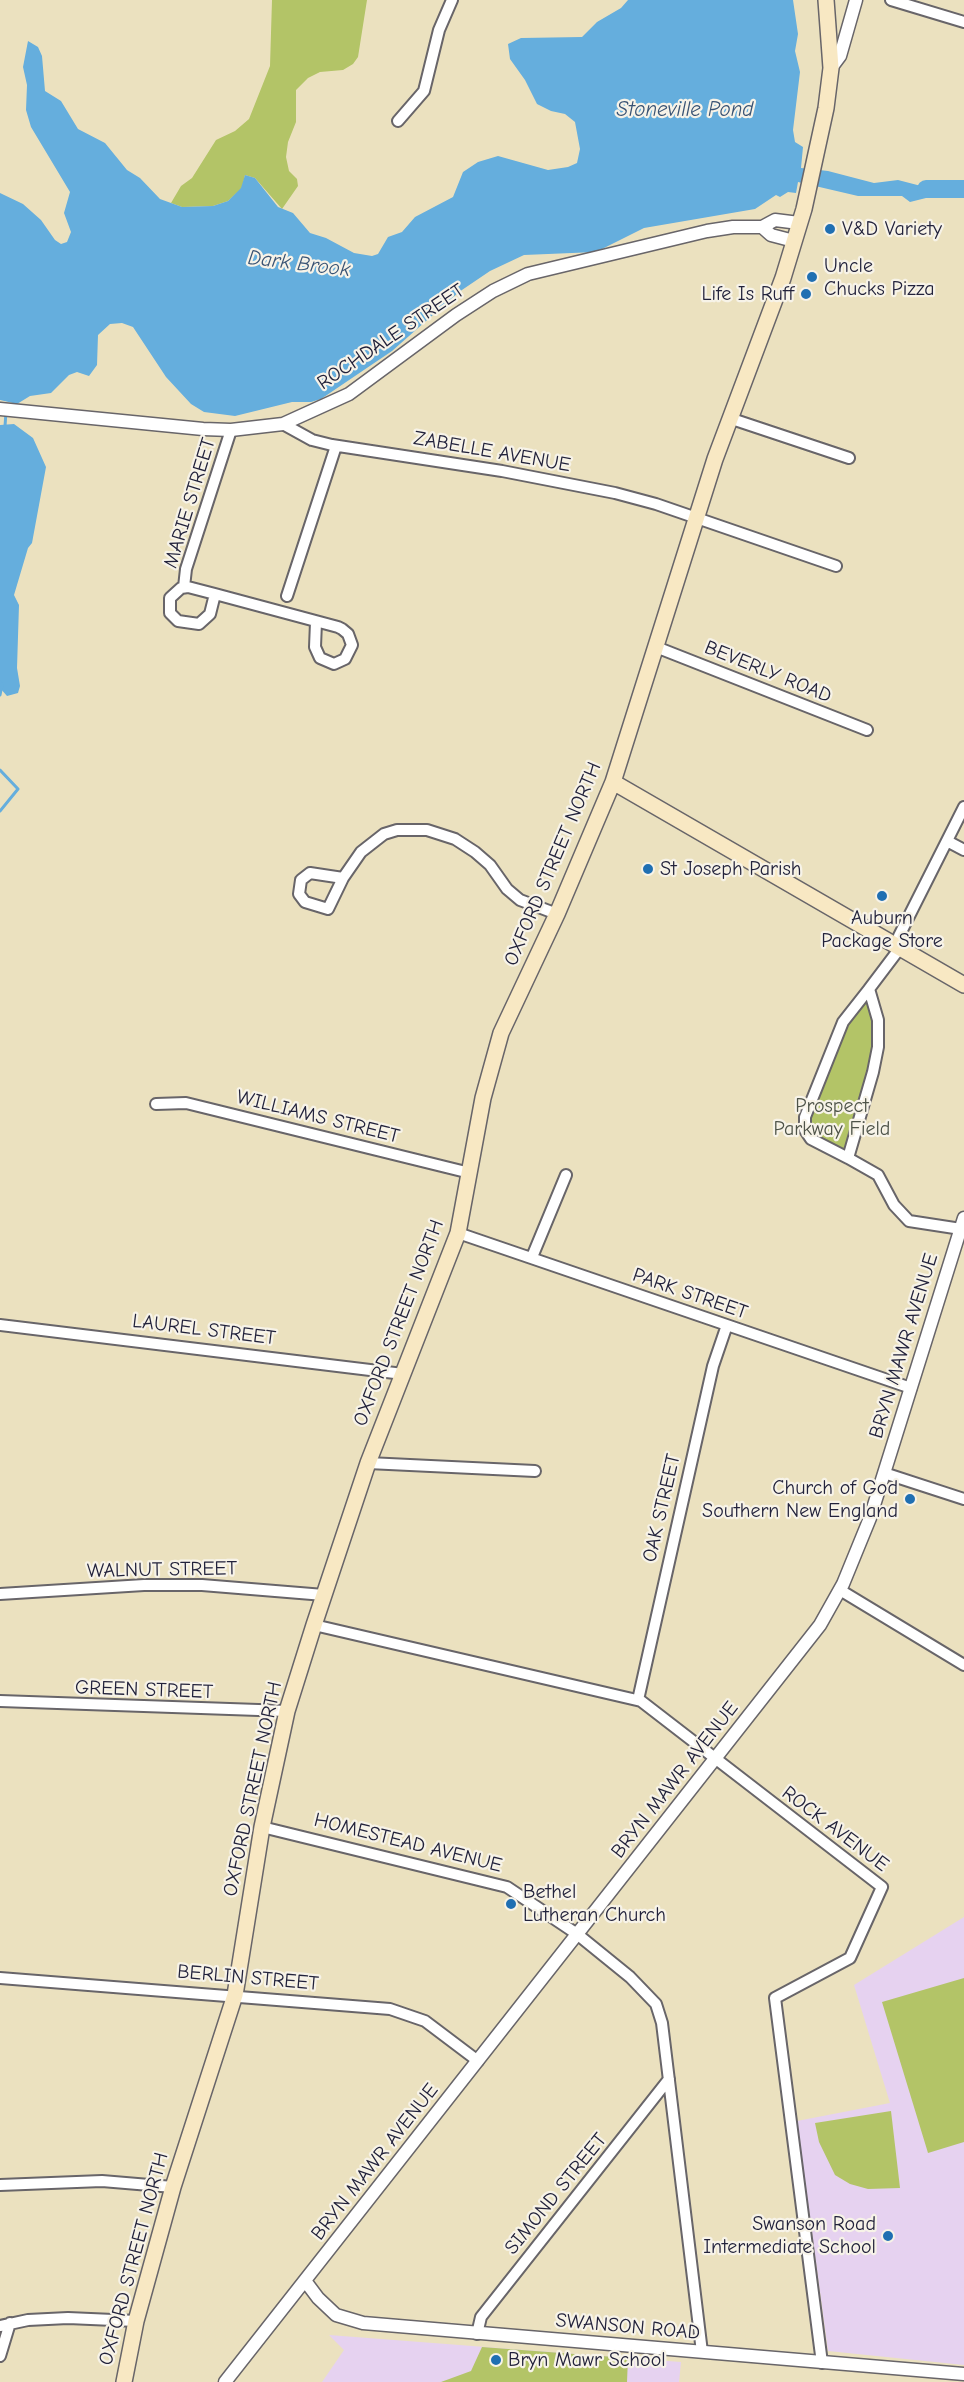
<!DOCTYPE html>
<style>
body{margin:0}
canvas{display:block;background:#ebe1bf}
</style>
<canvas width="964" height="2382"></canvas>
<script>
const c = document.querySelector('canvas').getContext('2d');
c.lineJoin = 'round';
function paint(path, color) {
  c.fillStyle = color;
  c.fill(path, 'evenodd');
}
function toPath(rows) {
  const path = new Path2D();
  for (const r of rows) {
    path.moveTo(r[0], r[1]);
    for (let i = 2; i < r.length; i += 2) path.lineTo(r[i], r[i + 1]);
  }
  return path;
}
function stroke(path, color, width, dash) {
  c.strokeStyle = color;
  c.lineWidth = width;
  c.lineCap = dash ? 'butt' : 'round';
  c.setLineDash(dash || []);
  c.stroke(path);
}
function label(font, color, halo, rows, align = 'center') {
  c.font = font + ' "Comic Neue",sans-serif';
  c.lineWidth = 4.5;
  c.setLineDash([]);
  c.textBaseline = 'middle';
  c.strokeStyle = halo;
  c.fillStyle = color;
  for (const [text, x, y, turn = 0] of rows) {
    c.save();
    c.translate(x, y);
    c.rotate((+turn || 0) * Math.PI / 180);
    c.textAlign = isNaN(turn) ? turn : align;
    if (halo) c.strokeText(text, 0, 0);
    c.fillText(text, 0, 0);
    c.restore();
  }
}
paint(toPath([
 [964,1917,964,2365,828,2351,797,2121,890,2103,854,1985],
 [329,2335,681,2362,679,2382,322,2382,344,2350]
]), '#e6d2f0');
paint(toPath([
 [272,0,367,0,358,57,353,64,343,70,320,72,308,78,296,90,296,122,288,142,286,157,289,171,297,179,298,186,282,209,255,178,245,175,242,188,228,201,213,206,182,207,171,203,181,186,192,178,216,140,235,131,249,119,270,66],
 [869,989,879,1029,848,1158,809,1136,806,1110,845,1018],
 [964,1978,964,2142,928,2153,882,2002],
 [891,2111,900,2188,868,2189,850,2184,835,2175,819,2142,815,2123],
 [482,2347,628,2358,627,2382,441,2382,471,2371]
]), '#b3c467');
paint(toPath([
 [628,0,793,0,798,34,795,51,800,72,793,130,795,142,803,147,801,168,828,171,874,183,898,180,925,187,964,190,964,196,938,195,910,202,902,196,858,196,798,182,796,193,788,192,780,197,776,195,755,209,644,228,596,252,524,255,490,271,459,292,392,351,321,399,311,402,292,402,235,416,204,412,191,404,166,377,133,327,122,323,110,324,98,335,97,365,89,376,77,372,69,375,51,393,30,396,17,404,0,400,0,193,23,204,41,220,55,240,61,244,67,242,71,232,64,213,70,192,31,127,26,110,27,85,23,67,28,41,38,47,42,56,45,91,61,101,78,129,105,143,127,170,140,178,160,199,182,207,213,206,228,201,241,188,245,175,255,178,278,207,293,213,310,233,326,238,354,253,372,256,378,254,388,237,402,232,415,217,453,197,463,172,478,162,498,156,548,170,568,167,577,163,580,149,575,122,565,114,551,111,537,104,525,80,510,59,508,44,521,38,582,37,597,22,621,8],
 [14,424,33,438,46,467,32,543,28,548,14,595,19,605,17,668,20,686,18,693,7,696,0,688,0,425]
]), '#65aedd');
stroke(toPath([
 [5,426,6,412],
 [0,682,2,685,0,695],
 [0,770,18,789,0,811]
]), '#65aedd', 3);
stroke(toPath([
 [926,189,964,189]
]), '#65aedd', 18);
const minor = toPath([
 [891,0,964,22],
 [398,121,424,91,439,30,452,0],
 [729,418,849,458],
 [283,424,312,440,332,445,502,471,615,493,656,504,836,566],
 [184,587,186,569,231,430],
 [215,594,210,614,199,624,178,621,170,613,170,598,181,588,188,587,215,594,338,627,342,629,348,634,352,645,345,659,334,664,320,658,315,647,316,622],
 [287,596,336,446],
 [656,647,867,730],
 [947,841,964,850],
 [343,878,328,909,305,902,299,894,301,880,310,873,343,878,361,852,384,834,397,830,427,830,455,839,475,852,490,865,507,889,520,900,557,914],
 [869,989,843,1022,805,1117,805,1130,811,1139,848,1158,873,1072,878,1047,878,1020,869,989,900,948,899,936,964,807],
 [156,1104,186,1103,470,1173],
 [848,1158,878,1175,894,1205,909,1221,961,1229],
 [458,1233,911,1388],
 [532,1257,566,1175],
 [0,1325,403,1374],
 [368,1463,535,1471],
 [884,1473,964,1499],
 [840,1590,964,1665],
 [0,1594,144,1585,202,1585,324,1595],
 [314,1625,641,1701,882,1887,850,1958,775,1998,822,2363],
 [638,1700,713,1366,727,1325],
 [0,1701,287,1711],
 [262,1827,507,1887,577,1934,630,1977,656,2004,662,2023,702,2352],
 [0,1978,390,2009,425,2021,478,2061],
 [0,2185,102,2181,173,2187],
 [0,2326,28,2320,68,2318,136,2321],
 [477,2334,481,2317,669,2079],
 [0,2356,10,2323]
]);
const tertiary = toPath([
 [831,68,840,56,856,0],
 [762,227,771,235,794,241],
 [0,409,203,429,231,430,283,424,349,394,456,315,493,291,528,274,707,231,733,227,762,227,775,220,799,223],
 [306,2282,318,2298,336,2315,363,2323,964,2374],
 [225,2382,820,1625,843,1584,870,1518,964,1218]
]);
const secondary = toPath([
 [613,782,964,985],
 [124,2382,136,2321,173,2187,235,1995,262,1827,287,1711,314,1625,368,1463,458,1233,483,1098,501,1033,557,914,613,782,715,459,783,278,804,209,826,108,831,68,826,0]
]);
stroke(minor, '#686569', 14);
stroke(tertiary, '#686569', 15);
stroke(secondary, '#686569', 18);
stroke(minor, '#fff', 10);
stroke(tertiary, '#fff', 12);
stroke(secondary, '#f8e8c3', 15);
for (const [x, y, r, color] of [
 [830,229,6,"#1f6fb2"],
 [812,277,6,"#1f6fb2"],
 [806,294,6,"#1f6fb2"],
 [648,869,6,"#1f6fb2"],
 [882,896,6,"#1f6fb2"],
 [910,1499,6,"#1f6fb2"],
 [511,1904,6,"#1f6fb2"],
 [888,2236,6,"#1f6fb2"],
 [496,2360,6,"#1f6fb2"]
]) {
  const dot = new Path2D();
  dot.arc(x, y, r, 0, 2 * Math.PI);
  c.fillStyle = color;
  c.fill(dot);
  stroke(dot, '#f7f3e8', 2);
}
label('20px', '#22223b', '#f7f3e8', [
 ["V&D Variety",842,229],
 ["Uncle",824,266],
 ["Chucks Pizza",824,289],
 ["Life Is Ruff",794,294,"right"],
 ["St Joseph Parish",660,869],
 ["Auburn",882,918,"center"],
 ["Package Store",882,941,"center"],
 ["Church of God",898,1488,"right"],
 ["Southern New England",898,1511,"right"],
 ["Bethel",523,1892],
 ["Lutheran Church",523,1915],
 ["Swanson Road",876,2224,"right"],
 ["Intermediate School",876,2247,"right"],
 ["Bryn Mawr School",508,2360]
], 'left');
label('20px', '#22223b', '#f7f3e8', [
 ["ROCHDALE STREET",391,337,-34],
 ["ZABELLE AVENUE",492,452,10],
 ["MARIE STREET",190,503,-73],
 ["BEVERLY ROAD",768,672,22],
 ["OXFORD STREET NORTH",553,864,-67],
 ["WILLIAMS STREET",318,1117,14],
 ["PARK STREET",690,1294,19],
 ["OXFORD STREET NORTH",399,1323,-69],
 ["LAUREL STREET",204,1330,7],
 ["BRYN MAWR AVENUE",904,1346,-73],
 ["OAK STREET",662,1508,-77],
 ["WALNUT STREET",162,1570,-1],
 ["GREEN STREET",144,1690,2],
 ["BRYN MAWR AVENUE",675,1780,-52],
 ["OXFORD STREET NORTH",253,1789,-78],
 ["ROCK AVENUE",835,1829,37],
 ["HOMESTEAD AVENUE",408,1843,14],
 ["BERLIN STREET",248,1978,5],
 ["BRYN MAWR AVENUE",375,2162,-52],
 ["SIMOND STREET",556,2194,-51],
 ["OXFORD STREET NORTH",134,2259,-75],
 ["SWANSON ROAD",628,2327,5]
]);
label('20px', '#4e5348', '#f7f3e8', [
 ["Prospect",832,1106],
 ["Parkway Field",832,1129]
]);
label('italic 21px', '#395374', '#f7f3e8', [
 ["Stoneville Pond",685,110],
 ["Dark Brook",299,264,7]
]);
</script>
